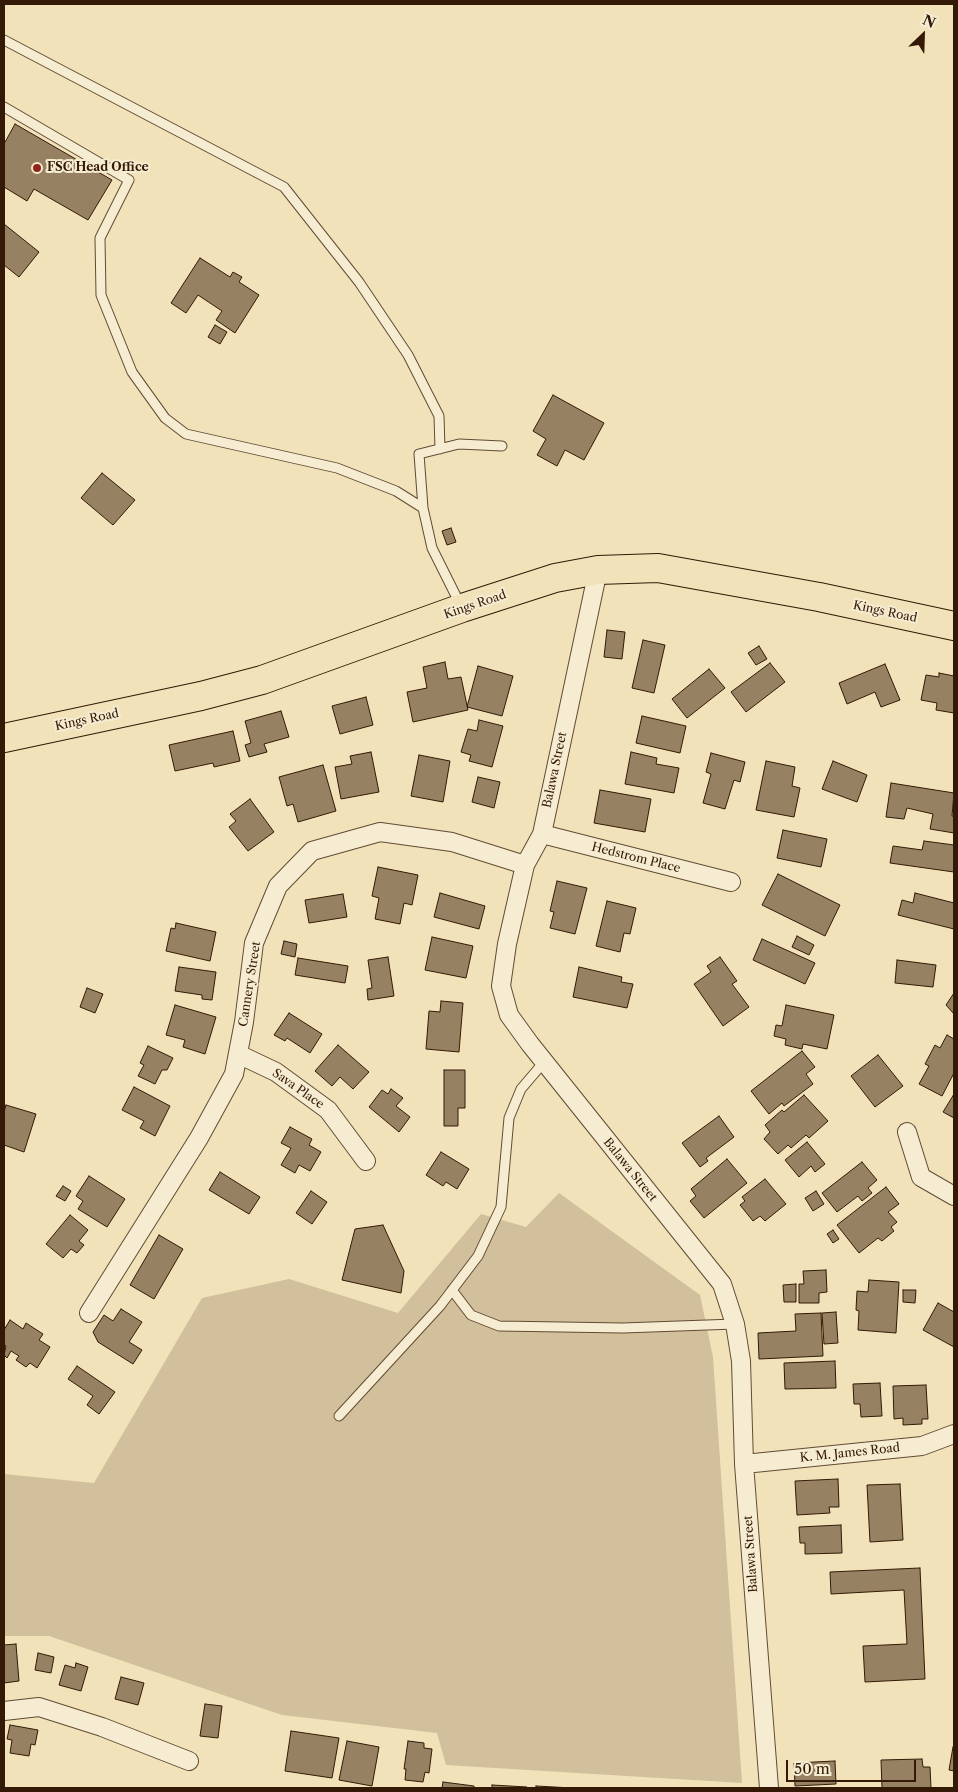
<!DOCTYPE html>
<style>
body{margin:0}
#map{position:relative;width:958px;height:1792px;overflow:hidden;background:#f1e2b9;font-family:"Libre Caslon Text",serif}
canvas{display:block}
.frame{position:absolute;inset:0;border:5px solid #331906;pointer-events:none}
.north{position:absolute;left:898px;top:10px;width:50px;height:50px;-webkit-text-stroke:4px #f6ecd2;paint-order:stroke;rotate:24deg;font-size:14px;font-weight:700;line-height:20px;text-align:center;color:#331906}
.north::after{content:'';display:block;margin:auto;width:18px;height:22px;background:#331906;clip-path:polygon(50% 0,100% 100%,50% 72%,0 100%)}
.scale{position:absolute;left:786px;top:1760px;width:130px;height:22px;box-sizing:border-box;border:2px solid #331906;border-top:0;padding-left:6px;font-size:15px;line-height:18px;white-space:nowrap;color:#331906;-webkit-text-stroke:4px #f6ecd2;paint-order:stroke}
</style>
<div id="map">
<canvas width="958" height="1792"></canvas>
<div class="frame"></div>
<div class="north">N</div>
<div class="scale">50 m</div>
</div>
<script>
const c = document.querySelector('canvas').getContext('2d');
c.lineJoin = 'round';
function paint(path, color) {
  c.fillStyle = color;
  c.fill(path, 'evenodd');
}
function toPath(rows) {
  const path = new Path2D();
  for (const r of rows) {
    path.moveTo(r[0], r[1]);
    for (let i = 2; i < r.length; i += 2) path.lineTo(r[i], r[i + 1]);
  }
  return path;
}
function stroke(path, color, width, dash) {
  c.strokeStyle = color;
  c.lineWidth = width;
  c.lineCap = dash ? 'butt' : 'round';
  c.setLineDash(dash || []);
  c.stroke(path);
}
function label(font, color, halo, rows, align = 'center') {
  c.font = font + ' "Libre Caslon Text",serif';
  c.lineWidth = 4;
  c.setLineDash([]);
  c.textBaseline = 'middle';
  c.strokeStyle = halo;
  c.fillStyle = color;
  for (const [text, x, y, turn = 0] of rows) {
    c.save();
    c.translate(x, y);
    c.rotate((+turn || 0) * Math.PI / 180);
    c.textAlign = isNaN(turn) ? turn : align;
    if (halo) c.strokeText(text, 0, 0);
    c.fillText(text, 0, 0);
    c.restore();
  }
}
paint(toPath([
 [559,1193,700,1295,713,1357,742,1783,446,1765,437,1733,282,1715,49,1636,4,1636,4,1474,94,1483,202,1298,289,1279,398,1313,481,1214,526,1227]
]), '#d1c09b');
const building = toPath([
 [15,124,112,180,88,220,34,189,27,201,4,187,4,144,15,124],
 [4,224,39,252,19,277,4,265,4,224],
 [200,258,230,277,233,272,242,277,239,282,259,295,235,333,216,320,222,311,198,295,186,313,171,303,200,258],
 [215,325,227,332,220,344,208,337,215,325],
 [553,395,604,423,584,460,565,450,557,466,537,455,546,439,533,431,553,395],
 [102,473,135,500,113,525,81,498,102,473],
 [451,528,456,542,447,545,442,531,451,528],
 [607,630,625,632,622,659,604,657,607,630],
 [643,640,665,645,654,693,632,688,643,640],
 [759,646,767,659,756,665,748,653,759,646],
 [445,662,448,679,461,677,468,710,413,722,407,692,427,688,423,667,445,662],
 [770,663,785,682,746,712,731,692,770,663],
 [885,664,900,700,881,707,875,692,847,704,839,683,885,664],
 [478,666,513,676,502,716,467,707,478,666],
 [709,669,725,688,687,718,672,699,709,669],
 [939,673,954,676,954,713,936,710,937,703,921,700,926,675,939,677,939,673],
 [366,697,373,725,340,734,332,706,366,697],
 [281,711,289,737,264,744,267,752,249,757,245,745,251,743,245,721,281,711],
 [642,716,686,726,680,753,636,743,642,716],
 [479,720,503,726,492,767,469,761,471,755,461,752,468,729,477,731,479,720],
 [233,731,240,761,214,767,213,763,175,771,169,745,233,731],
 [371,752,379,792,341,799,335,767,352,764,350,756,371,752],
 [631,752,657,758,656,764,679,768,674,793,625,784,631,752],
 [711,753,745,762,740,782,734,780,725,809,703,803,711,774,706,772,711,753],
 [419,755,450,761,443,802,411,796,419,755],
 [766,761,795,767,792,786,800,788,794,817,756,810,766,761],
 [833,761,867,775,857,802,822,789,833,761],
 [323,765,336,811,298,822,293,804,287,806,279,777,323,765],
 [478,777,500,782,494,808,472,802,478,777],
 [891,783,954,793,952,816,954,816,954,833,930,829,933,814,907,808,904,819,886,817,891,783],
 [600,790,651,799,645,832,594,823,600,790],
 [250,799,274,832,248,851,229,827,236,821,230,814,250,799],
 [783,830,827,839,821,867,777,858,783,830],
 [924,841,954,845,954,872,890,863,893,846,922,850,924,841],
 [378,867,418,875,412,905,404,903,400,924,375,919,379,898,372,896,378,867],
 [778,874,840,905,825,936,762,905,778,874],
 [557,881,587,888,575,934,550,928,554,912,550,911,557,881],
 [440,893,485,906,479,929,434,917,440,893],
 [915,893,954,903,954,929,898,915,902,900,913,903,915,893],
 [343,894,347,917,309,923,305,900,343,894],
 [607,901,636,908,630,934,624,933,620,952,596,946,607,901],
 [176,923,216,932,210,961,166,951,171,928,175,929,176,923],
 [797,936,814,945,809,955,792,947,797,936],
 [432,937,473,946,466,978,425,970,432,937],
 [762,939,815,963,805,984,753,960,762,939],
 [284,941,297,944,295,957,281,954,284,941],
 [388,957,394,996,368,1000,367,989,372,988,368,960,388,957],
 [720,957,737,981,732,984,749,1007,723,1026,694,984,711,972,707,966,720,957],
 [298,958,348,966,345,983,295,975,298,958],
 [897,960,936,965,933,987,895,983,897,960],
 [179,967,216,972,212,1000,202,999,202,995,175,991,179,967],
 [579,967,622,977,621,982,633,984,627,1008,573,997,579,967],
 [87,988,103,994,95,1013,80,1007,87,988],
 [954,993,954,1014,946,1005,954,993],
 [441,1001,463,1003,459,1052,426,1049,429,1011,440,1012,441,1001],
 [175,1005,216,1017,205,1054,183,1047,185,1040,166,1035,175,1005],
 [786,1005,834,1015,827,1049,803,1044,802,1049,785,1045,786,1039,774,1036,776,1025,782,1026,786,1005],
 [289,1013,322,1034,310,1053,287,1038,285,1041,274,1035,289,1013],
 [947,1035,954,1039,954,1073,942,1096,919,1084,929,1066,925,1064,935,1045,940,1048,947,1035],
 [338,1045,369,1072,353,1089,340,1077,332,1086,315,1071,338,1045],
 [148,1046,173,1058,167,1070,162,1070,155,1084,138,1076,144,1065,140,1063,148,1046],
 [802,1051,815,1067,806,1074,813,1084,784,1106,782,1103,769,1114,751,1091,802,1051],
 [878,1055,903,1086,875,1107,851,1076,878,1055],
 [444,1070,465,1070,465,1108,458,1108,458,1126,444,1126,444,1070],
 [134,1087,170,1106,155,1136,140,1128,144,1121,122,1110,134,1087],
 [391,1089,403,1098,396,1106,410,1117,399,1132,369,1107,382,1090,388,1094,391,1089],
 [954,1094,954,1118,943,1112,954,1094],
 [804,1095,828,1121,809,1138,806,1135,791,1148,788,1145,778,1154,764,1139,770,1132,765,1125,782,1110,784,1112,804,1095],
 [6,1105,36,1114,24,1152,4,1145,4,1112,6,1105],
 [719,1116,734,1137,706,1158,708,1161,700,1167,682,1143,719,1116],
 [290,1127,312,1139,309,1145,321,1152,310,1171,299,1165,295,1173,281,1165,291,1148,281,1143,290,1127],
 [807,1142,825,1164,815,1172,811,1166,799,1177,785,1160,807,1142],
 [441,1152,469,1169,457,1189,446,1182,443,1186,426,1175,441,1152],
 [727,1159,747,1183,704,1218,690,1201,696,1196,691,1189,727,1159],
 [862,1162,877,1180,868,1188,872,1193,862,1201,858,1196,837,1212,822,1193,862,1162],
 [220,1172,260,1197,249,1214,209,1190,220,1172],
 [89,1176,125,1199,107,1227,78,1209,83,1201,76,1196,89,1176],
 [765,1179,786,1204,765,1221,760,1216,753,1221,740,1205,745,1201,742,1197,765,1179],
 [63,1186,71,1191,65,1201,56,1196,63,1186],
 [886,1187,899,1204,888,1212,897,1222,891,1227,894,1231,882,1241,878,1238,859,1253,837,1225,886,1187],
 [311,1191,327,1202,312,1224,296,1213,311,1191],
 [816,1191,824,1204,813,1211,805,1198,816,1191],
 [70,1215,88,1230,79,1241,84,1245,77,1253,71,1249,63,1258,46,1244,70,1215],
 [383,1225,404,1271,401,1293,342,1280,355,1229,383,1225],
 [833,1230,839,1239,833,1243,827,1234,833,1230],
 [159,1235,183,1249,154,1299,130,1285,159,1235],
 [826,1270,827,1292,819,1293,819,1303,799,1303,799,1284,804,1284,803,1271,826,1270],
 [869,1280,899,1282,896,1333,858,1330,859,1311,856,1310,857,1291,868,1292,869,1280],
 [796,1284,796,1302,784,1302,783,1285,796,1284],
 [903,1290,916,1290,915,1303,903,1302,903,1290],
 [938,1303,954,1312,954,1347,923,1330,938,1303],
 [121,1309,142,1322,129,1342,142,1350,133,1364,98,1342,93,1332,104,1315,113,1321,121,1309],
 [836,1312,838,1343,824,1344,822,1313,836,1312],
 [821,1313,823,1356,759,1359,758,1333,796,1331,795,1314,821,1313],
 [10,1320,23,1329,26,1323,43,1334,39,1340,50,1347,37,1368,30,1363,26,1367,16,1360,19,1356,11,1351,7,1358,4,1355,6,1346,4,1344,4,1330,10,1320],
 [835,1361,836,1388,785,1389,784,1363,835,1361],
 [77,1366,115,1392,99,1414,87,1405,93,1396,68,1379,77,1366],
 [880,1383,882,1416,861,1417,860,1404,854,1404,853,1384,880,1383],
 [926,1385,928,1419,922,1419,922,1424,903,1425,903,1418,894,1419,893,1386,926,1385],
 [838,1479,839,1507,829,1507,830,1513,797,1515,795,1481,838,1479],
 [900,1484,903,1540,870,1542,867,1485,900,1484],
 [841,1525,842,1553,805,1554,805,1543,800,1543,799,1527,841,1525],
 [920,1568,925,1679,865,1682,863,1646,907,1644,904,1590,831,1594,830,1572,920,1568],
 [16,1644,19,1681,4,1683,4,1645,16,1644],
 [38,1653,54,1657,51,1673,35,1670,38,1653],
 [76,1663,88,1667,81,1691,59,1685,65,1665,75,1668,76,1663],
 [121,1677,144,1683,138,1705,115,1699,121,1677],
 [205,1704,222,1706,218,1738,200,1736,205,1704],
 [10,1725,38,1730,35,1745,31,1744,29,1756,10,1753,12,1740,7,1739,10,1725],
 [291,1731,339,1738,332,1778,285,1771,291,1731],
 [347,1741,379,1747,372,1786,339,1780,347,1741],
 [408,1741,424,1743,424,1748,432,1749,429,1773,425,1772,423,1782,405,1780,406,1769,404,1769,408,1741],
 [953,1747,954,1747,954,1771,949,1770,953,1747],
 [922,1759,923,1767,930,1767,931,1788,882,1788,881,1760,922,1759],
 [835,1761,836,1784,795,1786,794,1763,835,1761],
 [443,1782,474,1786,474,1788,442,1788,443,1782],
 [492,1785,527,1787,527,1788,492,1788,492,1785],
 [536,1786,572,1788,536,1788,536,1786]
]);
paint(building, '#968263');
stroke(building, '#331906', 1);
const lane = toPath([
 [4,40,284,187,359,282,408,355,439,416,440,449],
 [4,107,129,180,100,238,101,295,132,372,165,418,186,434,337,468,396,491,423,508,432,548,461,606],
 [423,508,419,454,459,444,502,446],
 [452,1290,471,1315,499,1326,623,1328,735,1324],
 [339,1416,440,1306,478,1256,501,1207,509,1118,521,1089,544,1062]
]);
const street = toPath([
 [598,570,542,834,525,865,507,944,501,986,509,1015,530,1044,722,1284,735,1324,741,1361,744,1464,769,1788],
 [542,834,731,882],
 [238,1054,276,1072,328,1110,366,1161],
 [907,1132,921,1177,954,1196],
 [89,1313,199,1138,234,1074,244,1022,254,943,278,886,312,851,380,832,452,842,525,865],
 [744,1464,922,1446,954,1434],
 [4,1711,39,1707,102,1727,189,1761]
]);
const highway = toPath([
 [4,738,201,696,262,680,462,608,555,578,598,570,658,568,819,597,954,626]
]);
stroke(lane, '#624b33', 11);
stroke(street, '#624b33', 20);
stroke(highway, '#331906', 30);
stroke(lane, '#f6ecd2', 9);
stroke(street, '#f6ecd2', 18);
stroke(highway, '#f1e2b9', 28);
for (const [x, y, r, color] of [
 [37,168,5,"#8f2418"]
]) {
  const dot = new Path2D();
  dot.arc(x, y, r, 0, 2 * Math.PI);
  c.fillStyle = color;
  c.fill(dot);
  stroke(dot, '#f6ecd2', 2);
}
label('bold 12px', '#331906', '#f6ecd2', [
 ["FSC Head Office",47,168]
], 'left');
label('12px', '#331906', '#f6ecd2', [
 ["Kings Road",475,605,-19],
 ["Kings Road",885,612,12],
 ["Kings Road",87,720,-12],
 ["Balawa Street",555,770,-78],
 ["Hedstrom Place",636,858,14],
 ["Cannery Street",250,984,-81],
 ["Sava Place",298,1089,35],
 ["Balawa Street",630,1170,51],
 ["K. M. James Road",850,1453,-6],
 ["Balawa Street",751,1554,-94]
]);
</script>
